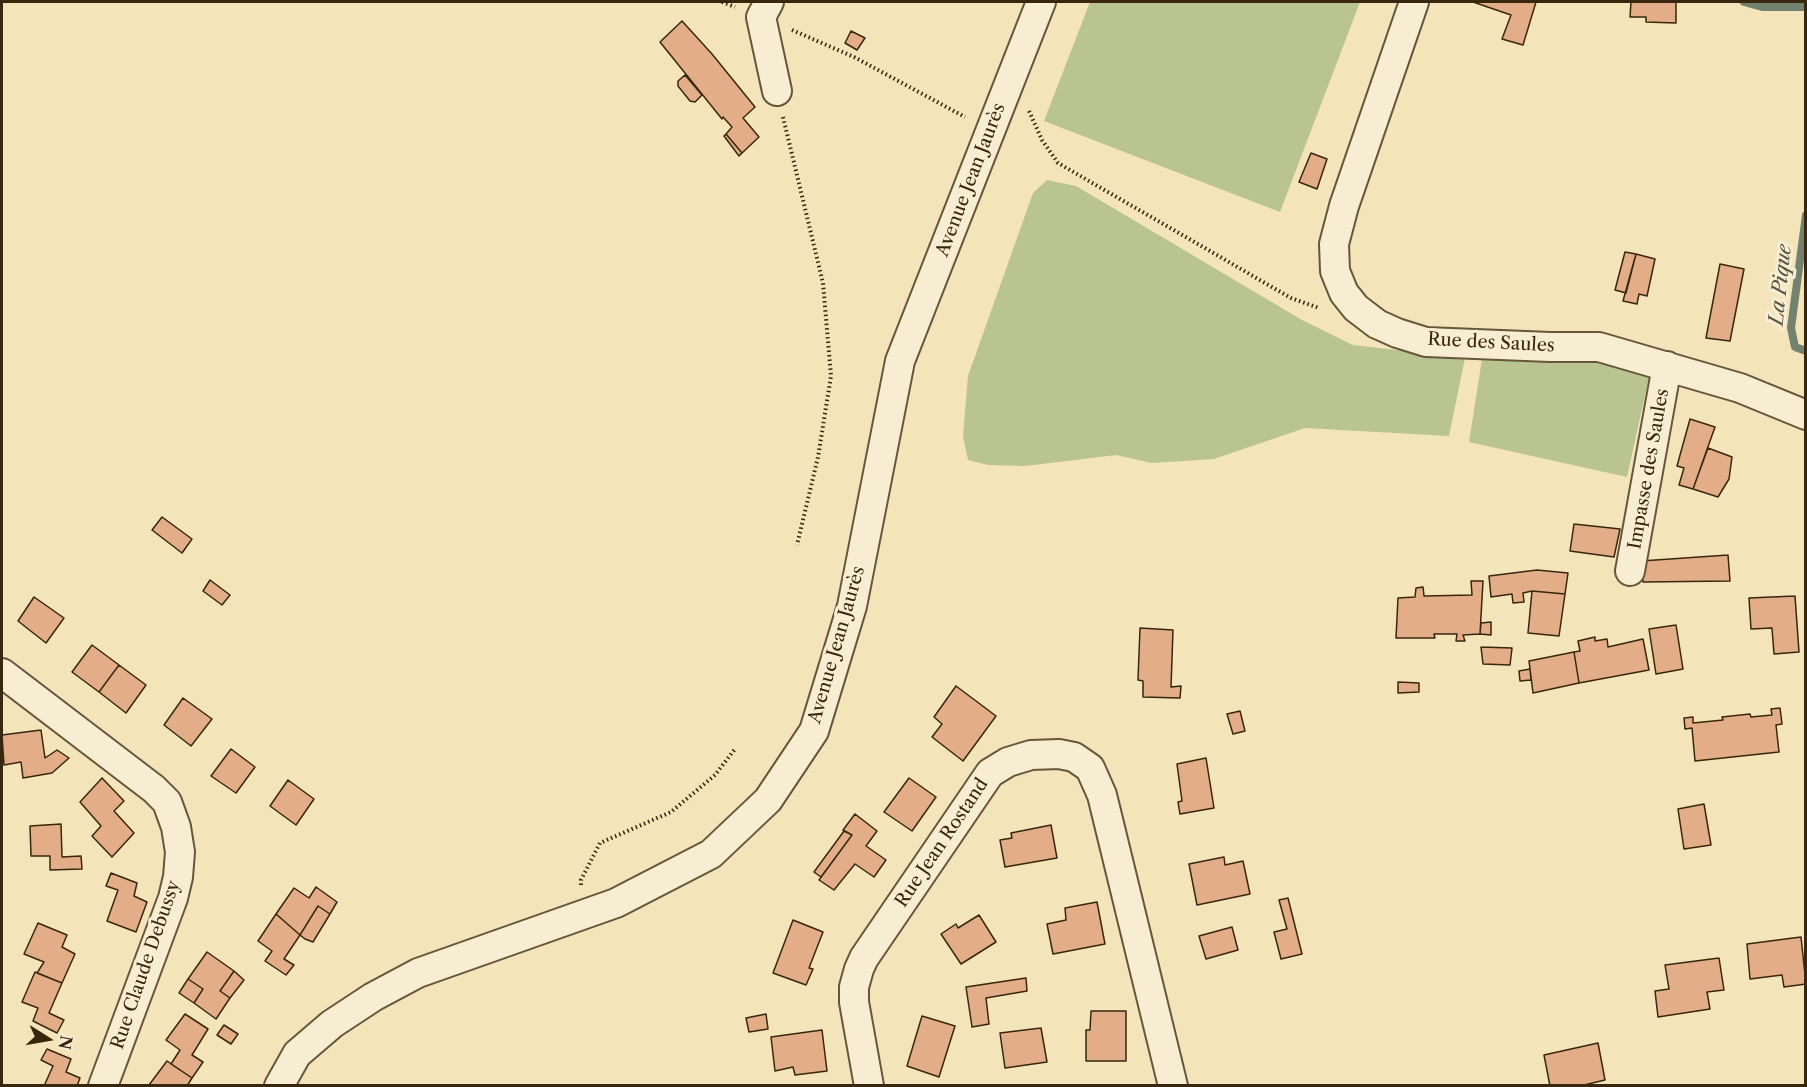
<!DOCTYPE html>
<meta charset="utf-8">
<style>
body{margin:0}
#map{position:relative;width:1807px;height:1087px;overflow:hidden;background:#f3e4b9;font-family:"Libre Caslon Text",serif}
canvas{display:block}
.frame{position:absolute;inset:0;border:3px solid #38260e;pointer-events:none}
.north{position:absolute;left:18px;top:1009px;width:60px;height:60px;-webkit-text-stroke:4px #f7edd2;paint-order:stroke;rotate:101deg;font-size:16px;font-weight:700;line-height:24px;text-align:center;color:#38260e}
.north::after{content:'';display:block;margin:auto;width:21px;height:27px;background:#38260e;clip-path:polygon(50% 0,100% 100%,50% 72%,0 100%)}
</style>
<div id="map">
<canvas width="1807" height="1087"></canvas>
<div class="frame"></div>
<div class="north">N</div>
</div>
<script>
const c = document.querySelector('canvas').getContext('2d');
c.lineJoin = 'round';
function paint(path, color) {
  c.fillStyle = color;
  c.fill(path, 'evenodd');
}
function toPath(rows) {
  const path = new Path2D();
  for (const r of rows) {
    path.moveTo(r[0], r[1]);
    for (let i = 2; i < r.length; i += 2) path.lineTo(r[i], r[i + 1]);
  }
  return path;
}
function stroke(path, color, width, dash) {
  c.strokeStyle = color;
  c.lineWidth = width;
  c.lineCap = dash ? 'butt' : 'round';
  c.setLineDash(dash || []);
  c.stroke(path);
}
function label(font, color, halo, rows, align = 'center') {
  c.font = font + ' "Libre Caslon Text",serif';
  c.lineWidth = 6;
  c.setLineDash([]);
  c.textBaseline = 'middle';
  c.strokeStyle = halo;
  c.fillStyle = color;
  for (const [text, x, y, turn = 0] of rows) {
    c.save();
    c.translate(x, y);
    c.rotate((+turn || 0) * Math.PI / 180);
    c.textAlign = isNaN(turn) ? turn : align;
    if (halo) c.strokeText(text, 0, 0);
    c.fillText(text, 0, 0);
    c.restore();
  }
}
paint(toPath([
 [1090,2,1360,2,1280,212,1044,121],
 [1047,180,1076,186,1302,320,1353,345,1465,358,1449,436,1305,428,1214,459,1152,463,1116,455,1025,466,988,465,968,460,963,436,968,376,1033,193],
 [1482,359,1624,364,1650,373,1627,477,1469,442]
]), '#bac490');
stroke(toPath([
 [1744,2,1762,7,1806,7],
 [1806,215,1791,328,1795,347,1806,351]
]), '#73826f', 8);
const building = toPath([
 [1473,2,1536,2,1523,45,1502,39,1511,15,1473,2],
 [1631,2,1676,2,1676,23,1646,22,1646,17,1630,17,1631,2],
 [682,21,712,54,755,107,743,118,759,137,742,153,726,134,732,127,723,117,722,119,660,42,682,21],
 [851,31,865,38,857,50,845,43,851,31],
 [685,75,702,95,695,102,690,101,678,86,678,81,685,75],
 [726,134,742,153,739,156,724,136,726,134],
 [1311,153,1327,159,1317,189,1299,182,1311,153],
 [1625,252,1636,254,1626,293,1615,290,1625,252],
 [1636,254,1655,259,1647,296,1639,294,1637,304,1623,301,1636,254],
 [1720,264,1744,269,1730,341,1706,338,1720,264],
 [1690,419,1715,427,1693,489,1679,485,1684,468,1677,466,1690,419],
 [1708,448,1732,457,1729,479,1718,497,1693,489,1708,448],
 [162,517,192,539,182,553,152,530,162,517],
 [1574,524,1620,529,1614,557,1570,551,1574,524],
 [1728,555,1730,581,1643,582,1641,561,1728,555],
 [1537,570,1568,573,1565,594,1532,591,1523,593,1524,602,1513,603,1512,594,1491,597,1489,576,1537,570],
 [210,580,230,595,222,605,203,591,210,580],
 [1471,581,1483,581,1480,634,1463,635,1465,641,1456,641,1457,634,1434,634,1435,638,1396,638,1398,598,1415,597,1416,588,1423,587,1424,596,1472,595,1471,581],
 [1532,591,1565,594,1559,636,1528,633,1532,591],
 [1795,596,1799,652,1774,654,1772,628,1751,629,1749,598,1795,596],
 [34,597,64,618,46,643,18,621,34,597],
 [1491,622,1491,635,1480,634,1481,623,1491,622],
 [1676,625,1683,669,1656,674,1649,629,1676,625],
 [1140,628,1173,630,1171,687,1181,686,1180,698,1143,697,1143,681,1138,680,1140,628],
 [1595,637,1595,641,1607,639,1608,647,1643,639,1649,670,1579,683,1574,652,1580,651,1578,641,1595,637],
 [92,645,119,665,99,692,72,672,92,645],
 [1481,647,1512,648,1510,665,1483,664,1481,647],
 [1574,652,1579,683,1533,693,1529,661,1574,652],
 [119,665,146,685,126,713,99,692,119,665],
 [1530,669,1531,680,1520,681,1519,671,1530,669],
 [1398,682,1419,683,1419,692,1398,693,1398,682],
 [956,686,996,716,963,761,932,737,942,724,934,717,956,686],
 [183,698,212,719,191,746,164,725,183,698],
 [1780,708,1782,724,1776,725,1779,752,1695,761,1692,728,1685,729,1684,718,1693,717,1693,723,1723,720,1722,717,1750,714,1751,717,1772,715,1771,709,1780,708],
 [1240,711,1245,731,1233,734,1227,714,1240,711],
 [41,730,45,758,57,750,69,758,52,773,23,778,21,762,4,765,2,735,41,730],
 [231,749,255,767,236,793,211,776,231,749],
 [1206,758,1214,808,1180,814,1178,802,1182,801,1177,764,1206,758],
 [102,778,124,801,114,811,134,833,112,857,92,836,101,826,80,802,102,778],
 [909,778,936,797,912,831,884,812,909,778],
 [288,780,314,799,296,825,270,806,288,780],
 [1704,804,1711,845,1684,849,1678,809,1704,804],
 [855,814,877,831,866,846,886,860,874,877,855,864,834,890,819,880,852,835,843,830,855,814],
 [61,824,62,857,81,856,82,869,50,870,50,856,31,856,30,826,61,824],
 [1051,825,1057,858,1005,867,1000,840,1012,838,1011,833,1051,825],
 [844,831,852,835,821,877,814,872,844,831],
 [1224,857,1225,865,1243,861,1250,894,1197,905,1189,864,1224,857],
 [111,873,137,883,134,896,147,902,136,932,107,921,118,890,106,886,111,873],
 [316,887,337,902,330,914,318,906,300,935,276,914,294,888,309,898,316,887],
 [1288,898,1302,954,1281,959,1274,932,1287,929,1279,900,1288,898],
 [1097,902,1105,944,1053,954,1047,924,1066,920,1065,908,1097,902],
 [318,906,330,914,313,942,305,939,300,935,318,906],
 [276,914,300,935,284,959,294,965,286,975,265,961,272,951,258,941,276,914],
 [979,915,996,942,961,964,941,934,956,924,958,928,979,915],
 [793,920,823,932,809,968,813,969,806,985,773,973,793,920],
 [38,923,67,935,62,947,75,954,62,983,37,973,44,962,24,954,38,923],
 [1232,927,1238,950,1206,959,1199,936,1232,927],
 [1801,937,1806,984,1784,987,1782,975,1750,979,1747,944,1801,937],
 [207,952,234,971,220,991,230,998,216,1019,194,1003,203,989,188,979,207,952],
 [1719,958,1724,990,1707,992,1710,1009,1658,1017,1655,991,1669,989,1665,965,1719,958],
 [234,971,244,980,230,998,220,991,234,971],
 [35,972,62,983,49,1013,64,1020,57,1033,33,1021,38,1008,22,1002,35,972],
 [1026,978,1027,991,986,998,989,1024,972,1027,966,987,1026,978],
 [188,979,203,989,194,1003,179,993,188,979],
 [1091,1011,1126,1011,1126,1061,1086,1061,1086,1030,1090,1030,1091,1011],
 [185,1014,208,1029,192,1055,203,1062,192,1078,171,1064,180,1050,166,1040,185,1014],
 [766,1014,768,1029,749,1032,746,1018,766,1014],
 [922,1016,955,1026,939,1077,907,1066,922,1016],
 [224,1025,238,1034,231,1044,217,1035,224,1025],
 [1041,1028,1047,1062,1005,1068,1000,1033,1041,1028],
 [822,1030,827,1071,795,1075,793,1067,775,1071,771,1037,822,1030],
 [1598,1043,1605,1080,1580,1086,1550,1086,1544,1055,1598,1043],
 [47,1049,71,1059,66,1072,80,1078,77,1086,44,1086,53,1066,41,1060,47,1049],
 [167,1061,192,1078,187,1086,149,1085,167,1061]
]);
paint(building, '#e3ae87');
stroke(building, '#38260e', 1.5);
const minor = toPath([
 [769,2,761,17,777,91],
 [1414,2,1344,206,1334,244,1335,271,1344,293,1356,308,1377,324,1397,333,1426,342,1550,347,1599,347,1740,388,1806,415],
 [1630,571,1667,366],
 [2,673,154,789,167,802,176,827,180,852,178,877,173,898,103,1086],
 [279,1086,297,1054,332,1024,373,997,418,973,616,903,711,854,768,800,814,731,852,606,900,361,1041,2],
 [869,1086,854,1002,854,987,859,969,864,958,990,773,1008,762,1031,755,1059,754,1074,757,1090,768,1102,795,1173,1086]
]);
stroke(minor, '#675639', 32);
stroke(toPath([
 [722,2,735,7],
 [792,30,854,57,965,117],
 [1029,111,1042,140,1058,163,1291,298,1319,308],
 [783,117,823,283,831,376,818,457,797,545],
 [581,885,581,880,600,843,671,812,715,775,735,749]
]), '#38260e', 4, [1.5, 3]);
stroke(minor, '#f7edd2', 28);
label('18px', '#38260e', '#f7edd2', [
 ["Avenue Jean Jaurès",971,180,-69],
 ["Rue des Saules",1491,343,3],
 ["Impasse des Saules",1649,469,-80],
 ["Avenue Jean Jaurès",837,645,-74],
 ["Rue Jean Rostand",942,843,-56],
 ["Rue Claude Debussy",146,965,-71]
]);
label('italic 20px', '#56543f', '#f7edd2', [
 ["La Pique",1781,285,-84]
]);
</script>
